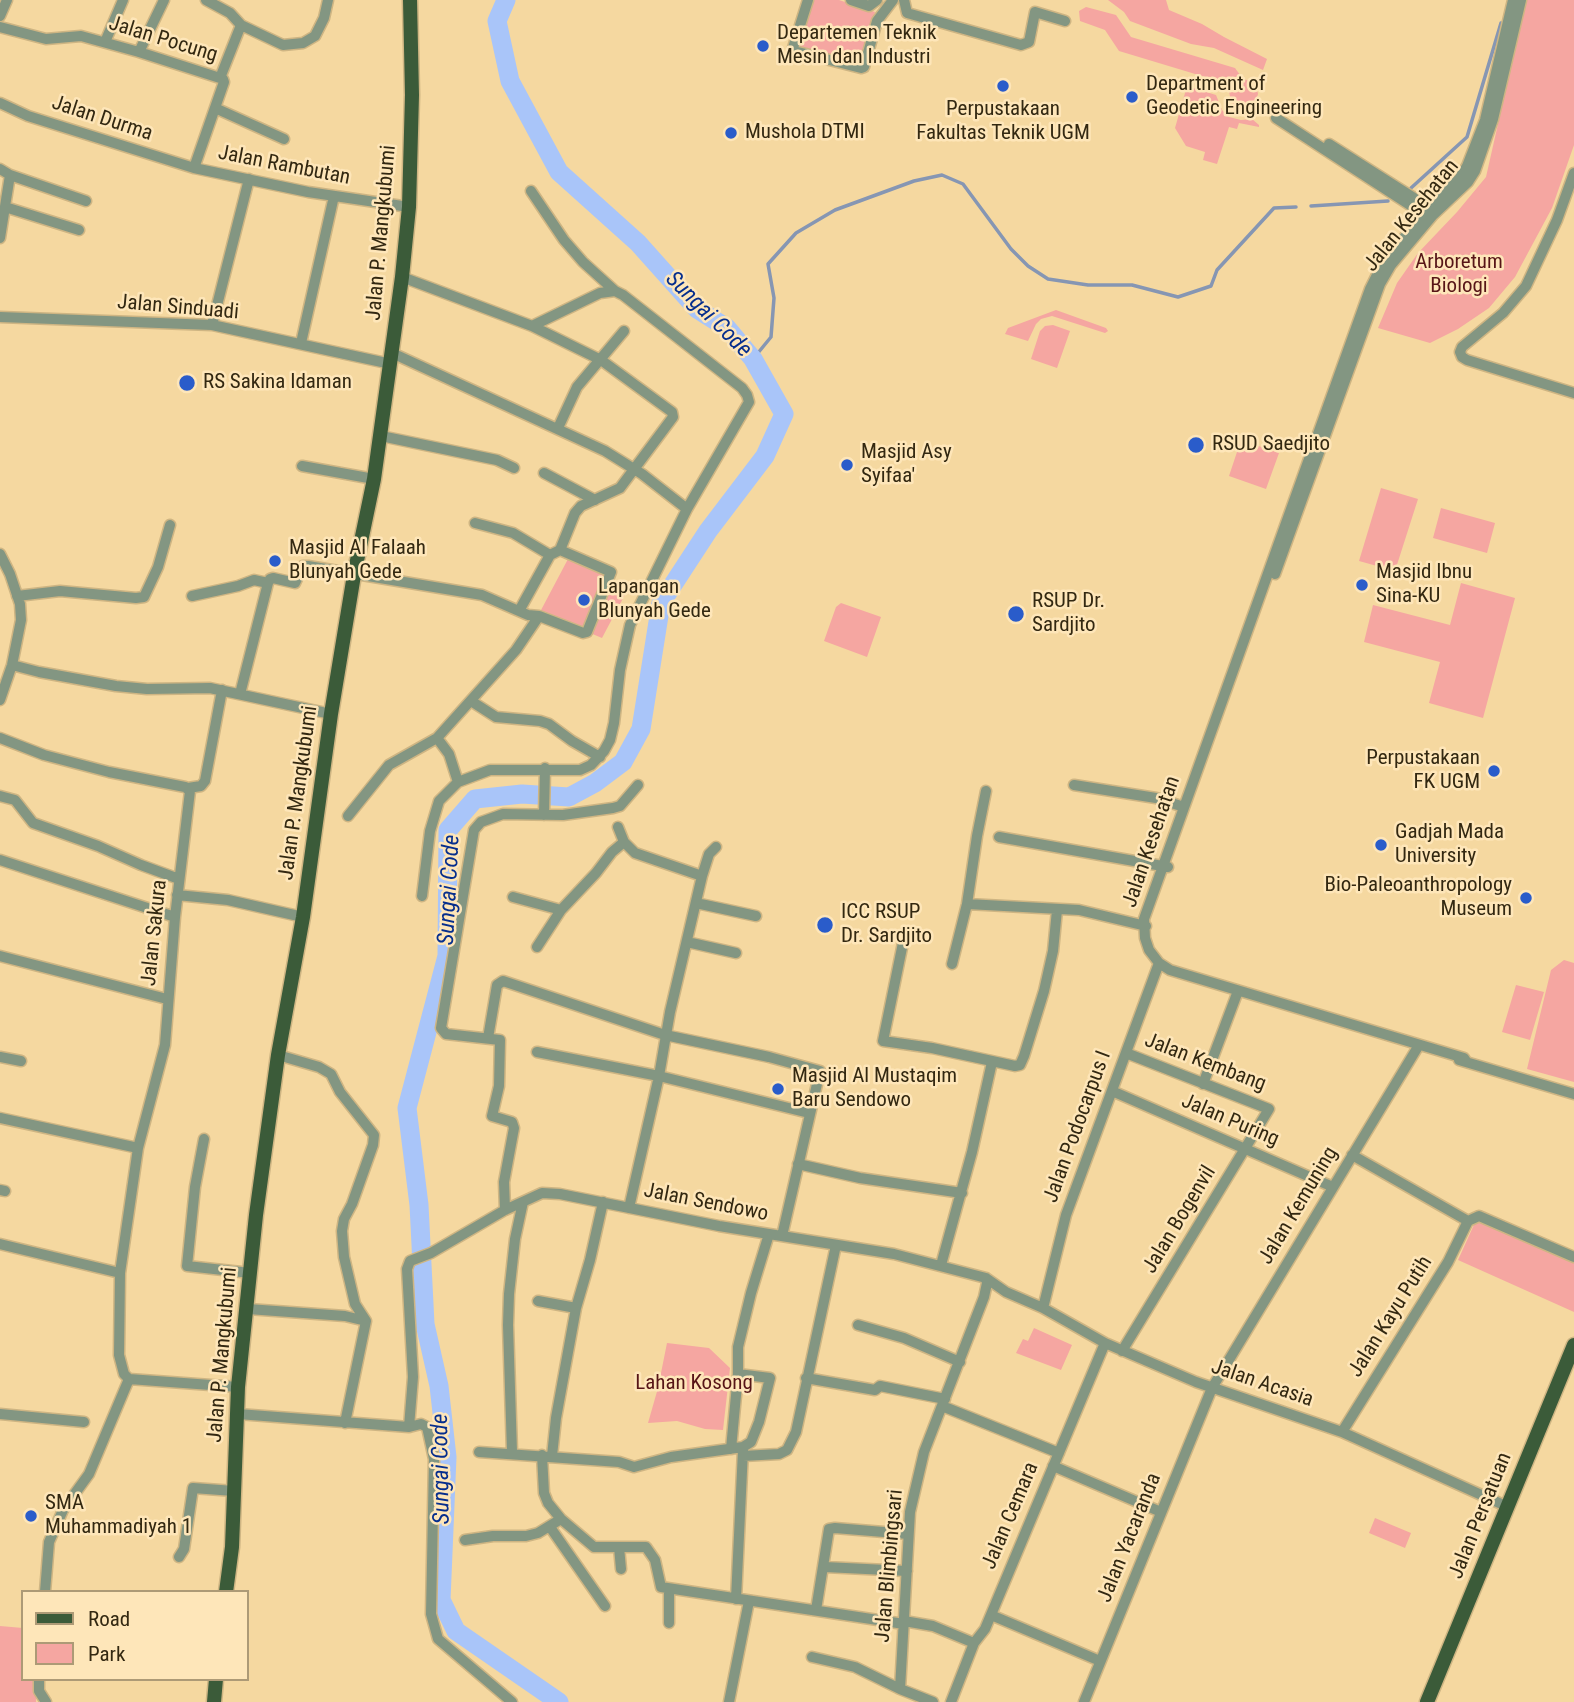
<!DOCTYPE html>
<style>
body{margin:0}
#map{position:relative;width:1574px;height:1702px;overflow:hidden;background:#f5d8a0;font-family:"Roboto Condensed",sans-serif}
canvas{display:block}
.legend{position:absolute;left:21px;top:1590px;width:228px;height:91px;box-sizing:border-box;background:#fee6b9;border:2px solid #ad9a76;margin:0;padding:9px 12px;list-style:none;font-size:21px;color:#332811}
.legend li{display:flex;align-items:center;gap:14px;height:35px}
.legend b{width:35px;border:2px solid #ad9a76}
</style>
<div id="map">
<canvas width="1574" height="1702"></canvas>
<ul class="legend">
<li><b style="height:9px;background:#3b5b39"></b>Road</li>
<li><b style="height:19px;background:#f5a6a1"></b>Park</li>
</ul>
</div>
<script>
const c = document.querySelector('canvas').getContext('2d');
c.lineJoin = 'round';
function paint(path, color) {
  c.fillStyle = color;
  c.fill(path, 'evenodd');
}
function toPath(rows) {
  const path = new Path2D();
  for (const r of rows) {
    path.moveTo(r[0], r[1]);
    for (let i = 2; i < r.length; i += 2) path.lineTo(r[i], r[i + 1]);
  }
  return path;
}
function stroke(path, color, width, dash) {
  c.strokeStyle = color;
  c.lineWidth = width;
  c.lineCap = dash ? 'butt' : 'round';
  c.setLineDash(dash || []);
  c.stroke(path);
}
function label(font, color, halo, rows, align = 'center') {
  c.font = font + ' "Roboto Condensed",sans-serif';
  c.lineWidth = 5;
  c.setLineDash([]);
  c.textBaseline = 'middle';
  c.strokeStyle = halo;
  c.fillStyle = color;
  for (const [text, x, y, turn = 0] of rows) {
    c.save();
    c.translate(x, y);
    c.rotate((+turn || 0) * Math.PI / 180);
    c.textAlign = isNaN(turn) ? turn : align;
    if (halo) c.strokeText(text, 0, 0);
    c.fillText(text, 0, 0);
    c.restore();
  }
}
paint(toPath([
 [813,0,839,0,875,12,860,66,798,48],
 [1108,0,1166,0,1169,10,1202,24,1224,37,1267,59,1263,70,1214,48,1191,44,1130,21,1124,12],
 [1526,0,1574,0,1574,145,1552,208,1515,277,1489,308,1458,329,1430,343,1378,328,1397,283,1418,253,1457,212,1486,177],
 [1086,7,1116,15,1131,37,1235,68,1243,79,1251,81,1257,89,1258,94,1255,103,1247,108,1238,108,1231,102,1229,91,1225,83,1119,51,1105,30,1080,21,1079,11],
 [1187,86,1216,95,1222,110,1229,117,1241,120,1252,119,1259,125,1259,127,1239,123,1237,129,1229,127,1217,164,1203,160,1205,152,1186,146,1175,128],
 [1056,310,1106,328,1108,331,1105,333,1052,316,1041,319,1036,324,1028,341,1005,334,1008,328],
 [1053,325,1070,331,1057,368,1031,359,1040,331,1045,326],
 [1241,440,1279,453,1266,489,1229,476],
 [1381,488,1418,499,1395,571,1359,561],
 [1441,508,1495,523,1487,553,1433,538],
 [568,559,629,587,602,638,540,612],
 [1461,583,1515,598,1483,718,1429,703,1440,662,1364,642,1373,605,1450,625],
 [841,603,881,617,867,657,824,641,836,607],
 [1564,960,1574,963,1574,1082,1527,1069,1551,970],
 [1516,985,1544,992,1530,1040,1502,1032],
 [1477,1218,1574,1261,1574,1312,1458,1260],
 [1034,1328,1072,1345,1061,1370,1016,1353,1023,1339,1028,1341],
 [667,1343,709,1348,730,1368,723,1430,705,1429,677,1421,648,1423,658,1388],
 [1375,1518,1411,1533,1405,1548,1369,1533],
 [0,1626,23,1628,23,1679,37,1679,36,1702,0,1702]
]), '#f5a6a1');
stroke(toPath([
 [1411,188,1467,137,1501,23],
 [1311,206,1388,201],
 [753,359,771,337,774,298,768,264,796,233,835,210,914,181,942,175,963,184,1011,249,1028,266,1048,279,1088,285,1132,285,1178,297,1211,286,1217,270,1274,208,1296,207]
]), '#8696b3', 3.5);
stroke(toPath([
 [506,0,497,21,510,81,559,172,638,243,697,309,727,328,753,359,784,414,765,456,708,531,661,603,641,729,623,762,595,783,569,797,522,794,475,799,448,830,447,956,407,1108,419,1205,425,1324,439,1386,447,1457,441,1600,456,1631,559,1702]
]), '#a9c5f9', 19);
const minor = toPath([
 [206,0,230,13,241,25,283,45,303,43,315,36,324,18,328,0],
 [808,0,793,48,794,51,861,68,864,67,877,21,893,0],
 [851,0,869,6,877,0],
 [904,0,907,13,1021,45,1029,42,1035,12,1065,21],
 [0,16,7,0],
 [0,27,46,39,81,36,139,52,223,79,224,82,194,168],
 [105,42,123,0],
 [139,52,164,0],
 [220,78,241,25],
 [0,103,28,116,194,168,308,192,409,207],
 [215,108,284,139],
 [1276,118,1410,205,1416,204],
 [1329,144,1414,198,1419,206],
 [0,169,10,175,86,201],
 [1574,173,1557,220,1526,286,1503,313,1462,347,1460,352,1462,357,1467,360,1574,393],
 [531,191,564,240,583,262,615,291],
 [5,207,79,230],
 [0,238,10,175],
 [402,277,532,326,601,360,672,412,673,417,620,488,581,506,575,513,560,550,550,555,519,611],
 [0,317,212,325,391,364],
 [212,325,249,179],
 [301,343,334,196],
 [392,353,605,451,642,474,687,509],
 [558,428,577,387,624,331],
 [381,436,497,460,514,468],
 [302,466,374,479],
 [544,473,595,500],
 [475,523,513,533,550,555],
 [0,554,10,574,20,604,21,620,12,665,0,700],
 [1275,574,1380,284,1391,265,1433,215,1468,182,1475,171,1493,119,1521,0],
 [17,596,60,591,136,598,144,597,158,567,170,525],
 [192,596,238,586,254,580,268,583,270,579,273,578,295,583,303,566,308,566,482,595,528,615,539,616,516,650,437,738,389,765,348,816],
 [539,616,583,633,587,632,611,572,560,550],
 [12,665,39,672,116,686,147,689,210,688,331,714],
 [240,694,268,583],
 [471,701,496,717,540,721,549,724,572,741,600,757],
 [0,738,44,755,109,772,185,787,190,791,175,917,165,1045,138,1148,120,1273],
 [437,738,449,754,458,782],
 [1074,785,1156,798,1184,807],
 [188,788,201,786,205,781,222,690],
 [0,796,15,800,33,823,98,846,141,865,179,879],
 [544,815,545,768],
 [618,827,624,842,635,853,702,876],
 [999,837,1168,867],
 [0,860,175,917],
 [177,895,228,900,303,917],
 [422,896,430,831,439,801,458,782,490,770,580,770,591,765,604,751,610,740,614,723,620,670,630,625,687,509,749,402,747,395,742,388,623,295,615,291,600,293,532,326],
 [513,897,561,910],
 [696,903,756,916],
 [967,904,1079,910,1146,926],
 [905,933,883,1041,932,1048,1015,1066,1020,1065,1024,1056,1044,991,1053,951,1057,910],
 [687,942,736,953],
 [537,947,561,910,596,873,612,852,624,842],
 [0,956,163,998],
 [952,964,967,904,977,836,986,791],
 [488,1038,497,985,503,981,665,1035,769,1057,820,1071,782,1236],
 [537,1052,659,1076,809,1113],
 [278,1055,319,1067,331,1074,340,1092,374,1135,373,1145,352,1204,344,1219,342,1231,344,1257,355,1304,366,1321,345,1423],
 [0,1057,21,1061],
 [1459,1060,1574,1094],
 [1466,1061,1464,1058,1170,970,1159,963,1149,950,1145,938,1144,919,1370,289,1384,261,1440,196,1459,179,1467,166,1485,120,1513,0],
 [1203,1084,1238,991],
 [1112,1091,1333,1187],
 [0,1118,138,1148],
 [204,1139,195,1187,187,1266,250,1273],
 [1352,1155,1468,1221,1479,1216,1574,1257],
 [798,1164,860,1178,962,1193],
 [0,1190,5,1191],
 [629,1208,659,1076,670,1012,702,876,709,854,716,847],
 [505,1210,504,1182,514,1128,512,1122,492,1116,499,1086,500,1040,446,1034,441,1028,474,830,481,822,503,814,563,815,613,808,620,806,638,785],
 [0,1244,120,1273,119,1355,124,1374,129,1379,238,1387],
 [941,1265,972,1152,992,1062],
 [538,1301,576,1308],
 [1043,1308,1066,1215,1159,963],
 [248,1309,345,1316,366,1321],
 [858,1325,904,1338,960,1362],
 [1122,1351,1269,1109,1126,1053],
 [806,1378,875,1390,880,1386,945,1399],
 [942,1406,1059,1453],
 [0,1414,84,1422],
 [238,1414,409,1427,421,1424,427,1427,434,1459,431,1614,438,1639,512,1702],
 [409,1427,413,1377,407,1269,410,1261,431,1253,505,1210,542,1193,560,1194,719,1226,894,1254,986,1278,1006,1292,1043,1308,1105,1343,1196,1382,1342,1432,1508,1507],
 [1342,1432,1448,1262,1468,1221],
 [731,1449,738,1374,738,1347,751,1293,769,1234],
 [479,1452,619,1462,634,1467,671,1457,743,1447,751,1442,759,1422,770,1378,738,1374],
 [512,1452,508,1325,509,1294,515,1239,523,1202],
 [542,1455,544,1493,548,1503,561,1519,594,1547,646,1547,655,1560,661,1587,904,1624],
 [552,1456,556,1418,576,1308,590,1260,603,1202],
 [743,1456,779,1454,787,1450,796,1432,836,1245],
 [1053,1466,1161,1512],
 [550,1527,605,1606],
 [465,1540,493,1536,526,1536,538,1533,561,1519],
 [619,1547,621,1569],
 [179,1557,184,1549,193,1488,234,1491],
 [825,1567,907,1571],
 [669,1590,669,1623],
 [45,1592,49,1542,63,1510,89,1474,129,1379],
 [736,1599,743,1450],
 [816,1610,829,1529,835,1528,908,1534],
 [991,1615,1100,1661],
 [904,1621,933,1626,974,1643],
 [812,1657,855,1667,900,1689],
 [39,1679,39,1691,46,1702],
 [729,1702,749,1601],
 [933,1702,900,1689,910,1512,924,1452,984,1297,987,1283,986,1278],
 [951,1702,974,1643,985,1629,1105,1343],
 [1084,1702,1212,1388,1419,1045]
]);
const major = toPath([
 [226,1592,232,1547,238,1387,256,1215,278,1055,303,917,331,714,354,575,374,479,402,277,409,207,412,95,410,0],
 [214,1702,216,1679],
 [1427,1702,1574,1345]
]);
stroke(minor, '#ceb583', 13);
stroke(major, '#ceb583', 17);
stroke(minor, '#839682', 10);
stroke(major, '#3b5b39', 14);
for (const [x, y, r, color] of [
 [763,46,7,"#2a5cca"],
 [1003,86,7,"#2a5cca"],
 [1132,97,7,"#2a5cca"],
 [731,133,7,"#2a5cca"],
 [187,383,9,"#2a5cca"],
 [1196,445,9,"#2a5cca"],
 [847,465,7,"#2a5cca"],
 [275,561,7,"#2a5cca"],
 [1362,585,7,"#2a5cca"],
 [584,600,7,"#2a5cca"],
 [1016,614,9,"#2a5cca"],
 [1494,771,7,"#2a5cca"],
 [1381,845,7,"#2a5cca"],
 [1526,898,7,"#2a5cca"],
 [825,925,9,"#2a5cca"],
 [778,1089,7,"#2a5cca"],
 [31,1516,7,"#2a5cca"]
]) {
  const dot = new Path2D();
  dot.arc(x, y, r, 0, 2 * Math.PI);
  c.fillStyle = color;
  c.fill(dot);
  stroke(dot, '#fee6b9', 2.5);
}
label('21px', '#332811', '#fee6b9', [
 ["Departemen Teknik",777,34],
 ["Mesin dan Industri",777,58],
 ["Department of",1146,85],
 ["Geodetic Engineering",1146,109],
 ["Perpustakaan",1003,110,"center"],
 ["Fakultas Teknik UGM",1003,134,"center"],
 ["Mushola DTMI",745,133],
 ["RS Sakina Idaman",203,383],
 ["RSUD Saedjito",1212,445],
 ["Masjid Asy",861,453],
 ["Syifaa'",861,477],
 ["Masjid Al Falaah",289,549],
 ["Blunyah Gede",289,573],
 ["Masjid Ibnu",1376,573],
 ["Sina-KU",1376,597],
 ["Lapangan",598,588],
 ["Blunyah Gede",598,612],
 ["RSUP Dr.",1032,602],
 ["Sardjito",1032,626],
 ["Perpustakaan",1480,759,"right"],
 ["FK UGM",1480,783,"right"],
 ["Gadjah Mada",1395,833],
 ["University",1395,857],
 ["Bio-Paleoanthropology",1512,886,"right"],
 ["Museum",1512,910,"right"],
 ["ICC RSUP",841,913],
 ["Dr. Sardjito",841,937],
 ["Masjid Al Mustaqim",792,1077],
 ["Baru Sendowo",792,1101],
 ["SMA",45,1504],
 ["Muhammadiyah 1",45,1528]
], 'left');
label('21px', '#332811', '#fee6b9', [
 ["Jalan Pocung",163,40,17],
 ["Jalan Durma",102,119,18],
 ["Jalan Rambutan",284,166,11],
 ["Jalan Kesehatan",1412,216,-51],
 ["Jalan P. Mangkubumi",382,233,-85],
 ["Jalan Sinduadi",178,308,5],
 ["Jalan P. Mangkubumi",299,793,-82],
 ["Jalan Kesehatan",1152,842,-71],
 ["Jalan Sakura",155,933,-84],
 ["Jalan Kembang",1205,1063,21],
 ["Jalan Puring",1230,1121,23],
 ["Jalan Podocarpus I",1078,1127,-70],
 ["Jalan Sendowo",706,1203,11],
 ["Jalan Kemuning",1299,1206,-59],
 ["Jalan Bogenvil",1180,1220,-59],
 ["Jalan Kayu Putih",1391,1317,-58],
 ["Jalan P. Mangkubumi",223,1355,-85],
 ["Jalan Acasia",1262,1384,19],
 ["Jalan Cemara",1011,1516,-67],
 ["Jalan Persatuan",1481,1516,-68],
 ["Jalan Yacaranda",1130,1538,-68],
 ["Jalan Blimbingsari",890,1566,-85]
]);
label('21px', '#571517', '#fee6b9', [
 ["Arboretum",1459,263],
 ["Biologi",1459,287],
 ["Lahan Kosong",694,1384]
]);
label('italic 23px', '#062e8d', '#fee6b9', [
 ["Sungai Code",708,315,45],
 ["Sungai Code",450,890,-87],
 ["Sungai Code",442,1469,-91]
]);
</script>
